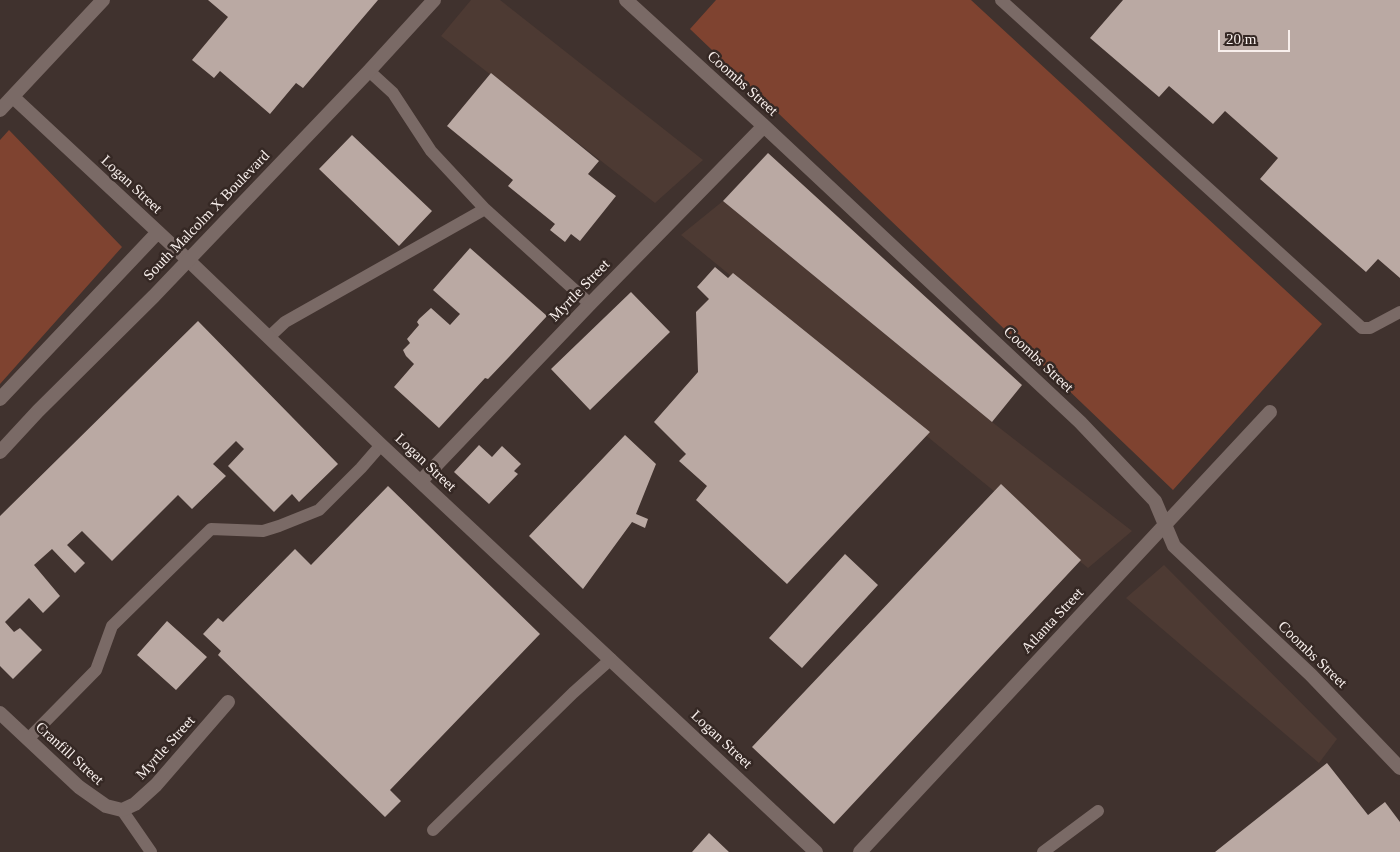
<!DOCTYPE html>
<style>
body{margin:0}
#map{position:relative;width:1400px;height:852px;overflow:hidden;background:#40322e;font-family:Georgia,serif}
canvas{display:block}
.scale{position:absolute;left:1218px;top:30px;width:72px;height:22px;box-sizing:border-box;border:2px solid #f8efec;border-top:0;padding-left:6px;font-size:15px;line-height:18px;white-space:nowrap;color:#f8efec;-webkit-text-stroke:4px #352824;paint-order:stroke}
</style>
<div id="map">
<canvas width="1400" height="852"></canvas>
<div class="scale">20 m</div>
</div>
<script>
const c = document.querySelector('canvas').getContext('2d');
c.lineJoin = 'round';
function paint(path, color) {
  c.fillStyle = color;
  c.fill(path, 'evenodd');
}
function toPath(rows) {
  const path = new Path2D();
  for (const r of rows) {
    path.moveTo(r[0], r[1]);
    for (let i = 2; i < r.length; i += 2) path.lineTo(r[i], r[i + 1]);
  }
  return path;
}
function stroke(path, color, width, dash) {
  c.strokeStyle = color;
  c.lineWidth = width;
  c.lineCap = dash ? 'butt' : 'round';
  c.setLineDash(dash || []);
  c.stroke(path);
}
function label(font, color, halo, rows, align = 'center') {
  c.font = font + ' Georgia,serif';
  c.lineWidth = 5;
  c.setLineDash([]);
  c.textBaseline = 'middle';
  c.strokeStyle = halo;
  c.fillStyle = color;
  for (const [text, x, y, turn = 0] of rows) {
    c.save();
    c.translate(x, y);
    c.rotate((+turn || 0) * Math.PI / 180);
    c.textAlign = isNaN(turn) ? turn : align;
    if (halo) c.strokeText(text, 0, 0);
    c.fillText(text, 0, 0);
    c.restore();
  }
}
paint(toPath([
 [471,0,500,0,703,160,655,203,441,36],
 [723,201,992,422,1132,531,1088,568,681,235],
 [1164,565,1337,739,1319,763,1126,598]
]), '#4d3a33');
paint(toPath([
 [716,0,971,0,1322,324,1173,490,690,29],
 [9,130,122,247,0,384,0,140]
]), '#7f4330');
paint(toPath([
 [208,0,378,0,303,88,296,83,270,114,220,71,214,78,192,60,228,17],
 [1123,0,1400,0,1400,278,1378,259,1366,272,1260,179,1278,158,1225,111,1213,124,1169,86,1159,97,1090,38],
 [491,73,599,161,588,174,616,196,580,241,571,234,565,242,550,230,555,224,508,186,513,180,447,126],
 [352,135,432,211,399,246,319,169],
 [768,153,1022,385,992,422,723,201],
 [470,248,547,316,509,357,488,379,485,378,439,428,394,387,414,364,406,356,403,350,410,343,407,339,419,325,417,322,419,319,431,308,450,325,460,314,433,290],
 [715,267,728,278,733,273,930,432,787,584,696,500,707,486,679,461,686,454,654,422,698,372,696,312,709,299,697,287],
 [631,292,670,332,590,410,551,369],
 [198,321,338,464,299,502,292,494,274,512,228,466,244,449,236,441,213,464,226,476,192,509,178,495,112,561,82,531,67,545,85,563,75,573,52,549,34,565,60,596,43,613,29,598,5,622,14,632,20,628,42,650,13,679,0,666,0,516],
 [625,435,656,464,636,514,648,519,645,528,632,522,583,589,529,536],
 [479,445,492,457,502,446,521,464,514,471,518,474,489,504,454,472],
 [1001,484,1081,560,834,824,752,747],
 [388,486,540,634,390,790,401,801,385,817,218,655,221,651,203,634,218,618,223,622,295,549,311,565],
 [845,554,878,585,802,668,769,638],
 [167,621,207,657,176,690,137,655],
 [1327,763,1368,815,1385,802,1400,822,1400,852,1215,852],
 [709,833,729,852,692,852]
]), '#baa9a3');
stroke(toPath([
 [1001,0,1362,328,1370,328,1400,312],
 [369,71,393,93,431,151,485,209],
 [269,337,285,322,485,209,590,304],
 [28,739,96,670,112,626,211,529,263,531,279,526,319,510,361,468,381,445],
 [122,810,151,852],
 [433,830,573,693,611,659],
 [1043,852,1098,811]
]), '#7a6a66', 12);
stroke(toPath([
 [626,0,764,126,1080,422,1155,501,1174,546,1311,675,1400,768],
 [13,97,187,259,381,445,816,852],
 [0,110,103,0],
 [0,399,158,232],
 [421,481,590,304,764,126],
 [0,713,79,787,106,806,122,810,135,804,156,785,228,702],
 [860,852,1270,412]
]), '#7a6a66', 14);
stroke(toPath([
 [0,452,38,411,154,296,369,71,434,0]
]), '#7a6a66', 14);
label('15px', '#f8efec', '#352824', [
 ["Coombs Street",742,84,42],
 ["Logan Street",131,185,43],
 ["South Malcolm X Boulevard",207,216,-46],
 ["Myrtle Street",580,291,-46],
 ["Coombs Street",1038,360,43],
 ["Logan Street",425,463,43],
 ["Atlanta Street",1053,621,-47],
 ["Coombs Street",1312,655,44],
 ["Logan Street",721,740,43],
 ["Myrtle Street",166,748,-48],
 ["Cranfill Street",69,754,42]
]);
</script>
